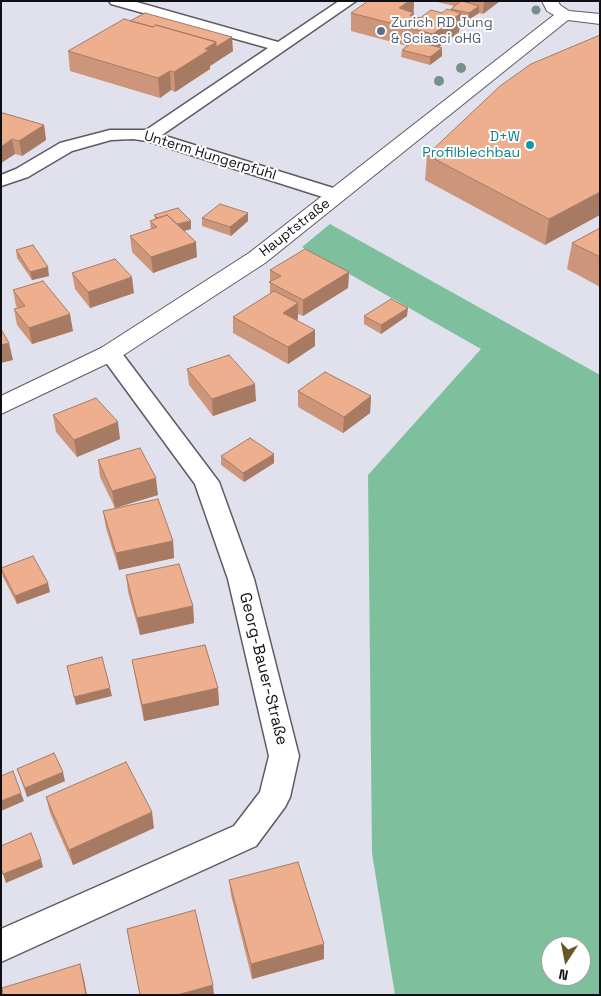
<!DOCTYPE html>
<meta charset="utf-8">
<style>
body{margin:0}
#map{position:relative;width:601px;height:996px;overflow:hidden;background:#e0e1ec;font-family:"Space Grotesk",sans-serif}
canvas{display:block}
.frame{position:absolute;inset:0;border:2px solid #0f1013;pointer-events:none}
.north{position:absolute;left:541px;top:936px;width:50px;height:50px;box-sizing:border-box;background:#fff;border:1px solid #9f9fa1;border-radius:50%;rotate:191deg;font-size:14px;font-weight:700;line-height:20px;text-align:center;color:#0f1013}
.north::after{content:'';display:block;margin:auto;width:18px;height:22px;background:#6a5927;clip-path:polygon(50% 0,100% 100%,50% 72%,0 100%)}
</style>
<div id="map">
<canvas width="601" height="996"></canvas>
<div class="frame"></div>
<div class="north">N</div>
</div>
<script>
const c = document.querySelector('canvas').getContext('2d');
c.lineJoin = 'round';
function paint(path, color) {
  c.fillStyle = color;
  c.fill(path, 'evenodd');
}
function toPath(rows) {
  const path = new Path2D();
  for (const r of rows) {
    path.moveTo(r[0], r[1]);
    for (let i = 2; i < r.length; i += 2) path.lineTo(r[i], r[i + 1]);
  }
  return path;
}
function stroke(path, color, width, dash) {
  c.strokeStyle = color;
  c.lineWidth = width;
  c.lineCap = dash ? 'butt' : 'round';
  c.setLineDash(dash || []);
  c.stroke(path);
}
function label(font, color, halo, rows, align = 'center') {
  c.font = font + ' "Space Grotesk",sans-serif';
  c.lineWidth = 4;
  c.setLineDash([]);
  c.textBaseline = 'middle';
  c.strokeStyle = halo;
  c.fillStyle = color;
  for (const [text, x, y, turn = 0] of rows) {
    c.save();
    c.translate(x, y);
    c.rotate((+turn || 0) * Math.PI / 180);
    c.textAlign = isNaN(turn) ? turn : align;
    if (halo) c.strokeText(text, 0, 0);
    c.fillText(text, 0, 0);
    c.restore();
  }
}
paint(toPath([
 [330,224,600,375,600,995,395,995,372,853,368,475,481,349,302,247],
 [551,946,581,946,581,976,551,976]
]), '#7ec09e');
const minor = toPath([
 [109,1,133,1,278,42,339,1,356,1,162,135,343,191,345,195,343,199,329,199,147,141,133,139,111,140,72,151,28,177,1,186,1,175,16,169,60,143,110,130,146,130,268,48,111,4,109,1],
 [110,346,118,348,219,482,254,579,299,756,290,797,285,807,256,846,1,962,1,929,234,826,260,792,269,756,228,579,195,484,99,353,102,348,110,346]
]);
const tertiary = toPath([
 [542,1,558,1,560,5,569,11,600,14,600,24,568,20,265,263,119,358,1,414,1,396,101,348,249,253,554,15,547,11,542,1]
]);
stroke(minor, '#5b5b65', 3);
stroke(tertiary, '#5b5b65', 2);
paint(minor, '#fff');
paint(tertiary, '#fff');
c.fillStyle = '#75928a';
for (const [x, y, r] of [
 [536,10,4.5],
 [461,68,5],
 [439,81,5]
]) {
  c.beginPath();
  c.arc(x, y, r, 0, 2 * Math.PI);
  c.fill();
}
paint(toPath([
 [368,1,414,1,413,12,414,16,420,18,442,13,450,10,454,6,433,1,500,1,483,14,479,13,468,20,460,18,459,32,439,47,442,48,442,56,430,65,401,57,402,50,407,46,351,31,351,13],
 [600,35,545,245,425,180,427,155],
 [68,51,233,51,210,66,210,69,175,92,171,90,160,98,70,71],
 [1,114,44,125,46,140,22,156,15,154,1,163],
 [248,213,248,221,231,236,202,226,202,218],
 [154,215,191,221,191,229,184,231,197,257,153,273,132,252,130,236,151,230,150,221,155,219],
 [600,228,600,287,567,269,572,243],
 [16,250,49,276,32,280,17,258],
 [270,270,349,272,348,288,303,316,298,314,298,319,297,320,315,346,288,364,233,333,233,317,270,294],
 [72,273,134,293,90,308,75,289],
 [13,290,73,331,32,344,17,325,14,309,18,308,16,306],
 [364,316,407,316,381,334,364,324],
 [187,369,256,401,213,416,189,385],
 [298,391,371,396,370,413,343,433,298,407],
 [53,415,120,439,77,457,56,432],
 [221,456,274,463,244,482,221,465],
 [98,460,158,495,115,508,100,477],
 [103,511,173,541,174,558,119,570,106,528],
 [1,568,50,592,17,604,3,577],
 [126,575,193,606,194,623,140,635,128,592],
 [132,660,218,688,219,705,144,721,135,676],
 [17,769,65,781,27,797],
 [46,797,154,828,73,865,50,813],
 [229,880,324,959,252,979,231,895]
]), '#cd967b');
paint(toPath([
 [409,1,414,1,413,29,399,8],
 [484,1,500,1,483,14],
 [479,6,479,13,468,20,469,13],
 [461,13,459,32,431,53,433,34],
 [232,37,233,51,210,66,210,69,175,92,174,72,205,49,216,42],
 [442,48,442,56,430,65,430,57],
 [170,71,171,90,160,98,158,78],
 [44,125,46,140,22,156,19,141],
 [12,139,15,154,1,163,1,147],
 [600,192,600,215,545,245,549,219],
 [248,213,248,221,231,236,230,227],
 [191,221,191,229,172,234,172,226],
 [196,242,197,257,153,273,151,257],
 [48,267,49,276,32,280,30,272],
 [349,272,348,288,303,316,303,300],
 [132,277,134,293,90,308,88,292],
 [298,303,298,319,283,329,283,313],
 [408,308,407,316,381,334,381,325],
 [70,314,73,331,32,344,29,328],
 [315,330,315,346,288,364,288,347],
 [9,343,13,360,1,363,1,345],
 [255,384,256,401,213,416,212,399],
 [371,396,370,413,343,433,344,417],
 [118,422,120,439,77,457,74,440],
 [274,454,274,463,244,482,243,473],
 [156,478,158,495,115,508,112,491],
 [173,541,174,558,119,570,116,553],
 [48,583,50,592,17,604,15,596],
 [193,606,194,623,140,635,137,618],
 [110,688,112,696,76,705,74,697],
 [218,688,219,705,144,721,142,705],
 [63,772,65,781,27,797,25,788],
 [21,793,24,801,1,811,1,801],
 [152,812,154,828,73,865,69,850],
 [41,859,43,867,6,883,3,874],
 [324,944,324,959,252,979,251,964],
 [80,964,84,979,87,995,86,995],
 [213,985,214,995,177,995]
]), '#a77a64');
const building = toPath([
 [368,1,409,1,399,8,414,13,410,15,420,18,431,10,442,13,447,9,461,13,433,34,351,13,368,1],
 [461,1,462,1,479,6,469,13,451,9,461,1],
 [145,13,232,37,216,47,216,42,156,25,153,27,130,21,145,13],
 [124,19,153,27,156,25,216,42,205,49,209,50,174,72,170,71,158,78,68,51,124,19],
 [600,35,600,192,549,219,427,155,500,86,531,64,600,35],
 [414,41,442,48,430,57,402,50,414,41],
 [3,113,44,125,19,141,12,139,1,147,1,114,3,113],
 [220,204,248,213,230,227,202,218,220,204],
 [178,208,191,221,177,224,167,215,157,218,154,215,178,208],
 [167,215,196,242,151,257,130,236,157,227,150,221,167,215],
 [600,228,600,257,572,243,600,228],
 [33,245,48,267,30,272,16,250,33,245],
 [305,249,349,272,303,300,269,282,281,276,270,270,305,249],
 [115,259,132,277,88,292,72,273,115,259],
 [43,281,70,314,29,328,14,309,25,306,13,290,43,281],
 [274,291,298,303,283,313,315,330,288,347,233,317,274,291],
 [391,299,408,308,381,325,364,316,391,299],
 [1,329,9,343,1,345,1,329],
 [229,355,255,384,212,399,187,369,229,355],
 [325,372,371,396,344,417,298,391,325,372],
 [96,398,118,422,74,440,53,415,96,398],
 [250,438,274,454,243,473,221,456,250,438],
 [140,448,156,478,112,491,98,460,140,448],
 [158,499,173,541,116,553,103,511,158,499],
 [33,556,48,583,15,596,1,568,33,556],
 [179,564,193,606,137,618,126,575,179,564],
 [205,645,218,688,142,705,132,660,205,645],
 [102,657,110,688,74,697,67,666,102,657],
 [54,753,63,772,25,788,17,769,54,753],
 [126,762,152,812,69,850,46,797,126,762],
 [13,771,21,793,1,801,1,776,13,771],
 [31,833,41,859,3,874,1,868,1,846,31,833],
 [298,862,324,944,251,964,229,880,298,862],
 [195,910,213,985,177,995,140,995,127,929,195,910],
 [80,964,86,995,3,995,2,988,80,964]
]);
paint(building, '#eeaf8f');
stroke(building, '#a77a64', 1);
for (const [x, y, r, color] of [
 [381,31,5,"#5c6f8a"],
 [530,145,5,"#0f9aa8"]
]) {
  const dot = new Path2D();
  dot.arc(x, y, r, 0, 2 * Math.PI);
  c.fillStyle = color;
  c.fill(dot);
  stroke(dot, '#fff', 2);
}
label('14px', '#4e5e75', '#fff', [
 ["Zurich RD Jung",391,23],
 ["& Sciasci oHG",391,39]
], 'left');
label('14px', '#0d838f', '#fff', [
 ["D+W",520,137],
 ["Profilblechbau",520,153]
], 'right');
label('14px', '#0f1013', '#fff', [
 ["Unterm Hungerpfuhl",210,156,17],
 ["Hauptstraße",295,228,-38]
]);
label('16px', '#0f1013', '#fff', [
 ["Georg-Bauer-Straße",263,669,76]
]);
</script>
